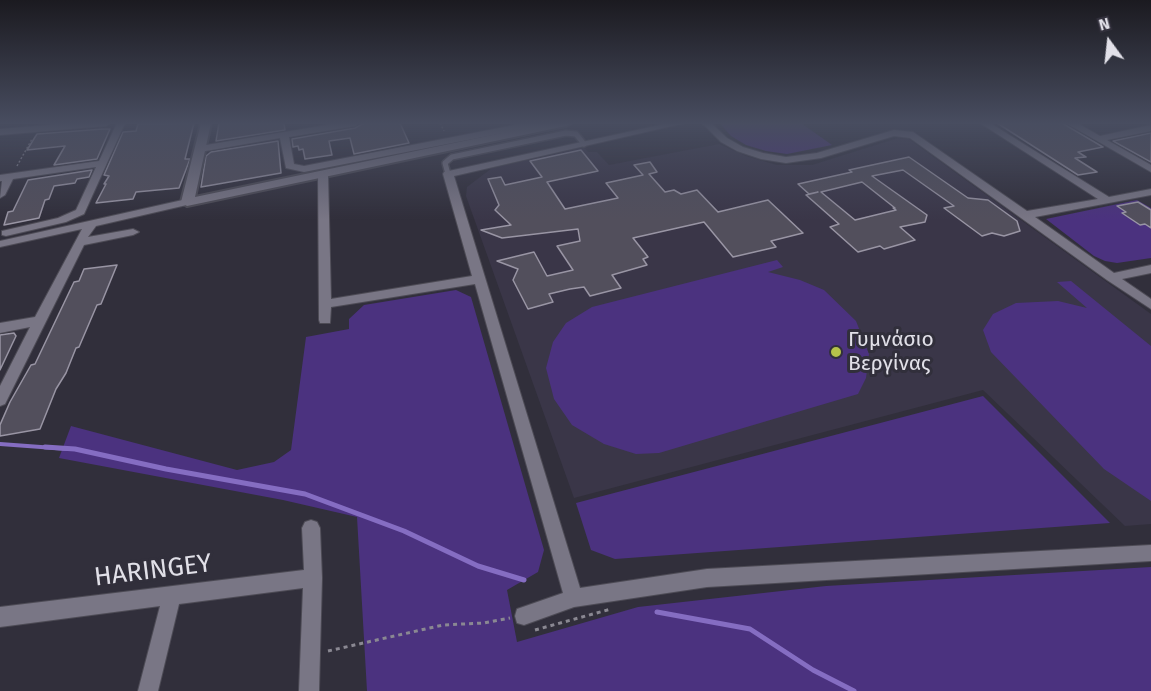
<!DOCTYPE html>
<meta charset="utf-8">
<style>
body{margin:0}
#map{position:relative;width:1151px;height:691px;overflow:hidden;background:#312f3b;font-family:"Fira Sans",sans-serif}
canvas{display:block}
.north{position:absolute;left:1079px;top:12px;width:60px;height:60px;-webkit-text-stroke:4px #312f3b;paint-order:stroke;rotate:345deg;font-size:16px;font-weight:700;line-height:24px;text-align:center;color:#e1e0e8}
.north::after{content:'';display:block;margin:auto;width:21px;height:27px;background:#e1e0e8;clip-path:polygon(50% 0,100% 100%,50% 72%,0 100%)}
</style>
<div id="map">
<canvas width="1151" height="691"></canvas>
<div class="north">N</div>
</div>
<script>
const c = document.querySelector('canvas').getContext('2d');
c.lineJoin = 'round';
function paint(path, color) {
  c.fillStyle = color;
  c.fill(path, 'evenodd');
}
function toPath(rows) {
  const path = new Path2D();
  for (const r of rows) {
    path.moveTo(r[0], r[1]);
    for (let i = 2; i < r.length; i += 2) path.lineTo(r[i], r[i + 1]);
  }
  return path;
}
function stroke(path, color, width, dash) {
  c.strokeStyle = color;
  c.lineWidth = width;
  c.lineCap = dash ? 'butt' : 'round';
  c.setLineDash(dash || []);
  c.stroke(path);
}
function label(font, color, halo, rows, align = 'center') {
  c.font = font + ' "Fira Sans",sans-serif';
  c.lineWidth = 6;
  c.setLineDash([]);
  c.textBaseline = 'middle';
  c.strokeStyle = halo;
  c.fillStyle = color;
  for (const [text, x, y, turn = 0] of rows) {
    c.save();
    c.translate(x, y);
    c.rotate((+turn || 0) * Math.PI / 180);
    c.textAlign = isNaN(turn) ? turn : align;
    if (halo) c.strokeText(text, 0, 0);
    c.fillText(text, 0, 0);
    c.restore();
  }
}
paint(toPath([
 [898,138,909,139,1151,314,1151,524,1125,526,983,390,574,498,466,196,467,187,492,168,584,147,588,152,597,152,609,165,719,144,746,156,777,165,812,165]
]), '#3a3648');
paint(toPath([
 [722,123,801,123,832,145,787,154,766,151,746,145,731,136,721,125],
 [1137,200,1151,208,1151,258,1117,263,1105,261,1094,256,1046,219],
 [777,260,783,267,768,272,800,280,824,290,856,321,869,354,866,378,858,394,659,453,636,454,604,444,572,425,554,399,546,368,553,342,566,323,592,307],
 [1071,281,1151,346,1151,501,1104,469,991,352,983,330,993,314,1016,303,1058,301,1087,308,1057,282],
 [456,290,471,297,544,550,538,572,507,590,517,642,638,607,826,586,1151,567,1151,691,367,691,357,517,283,500,59,458,71,426,237,470,274,462,291,450,306,337,349,329,349,319,364,305],
 [983,396,1110,523,615,559,591,550,576,503]
]), '#4b327f');
stroke(toPath([
 [0,444,68,449]
]), '#856dc2', 4);
stroke(toPath([
 [45,447,75,449,166,469,305,494,404,531,478,566,524,580],
 [657,612,750,629,813,670,854,691]
]), '#856dc2', 5);
const building = toPath([
 [194,123,185,159,190,159,179,188,136,192,133,199,96,203,106,184,104,184,109,176,104,175,123,132,136,131,138,124,194,123],
 [219,123,284,123,285,130,216,141,219,123],
 [364,123,400,123,409,143,354,154,350,138,329,141,332,155,305,159,303,149,299,150,298,146,293,147,292,139,355,128,364,123],
 [997,123,1062,123,1103,147,1078,152,1086,157,1075,158,1097,172,1078,175,997,123],
 [103,129,110,129,97,159,54,165,65,146,27,150,37,134,103,129],
 [1151,133,1151,162,1113,141,1151,133],
 [278,141,281,173,201,187,206,156,211,152,278,141],
 [581,150,598,171,547,182,565,209,618,198,606,183,643,175,634,165,650,162,657,172,649,174,665,192,674,190,681,194,697,190,718,212,768,200,803,233,771,241,776,247,733,257,704,222,633,238,648,257,643,259,647,265,612,275,621,288,590,296,584,287,570,289,549,294,553,302,528,309,513,280,518,269,497,261,534,252,547,276,573,270,557,246,580,241,578,229,502,238,481,230,511,225,495,210,499,205,488,179,501,177,505,185,542,177,530,161,581,150],
 [909,157,968,198,988,200,1017,221,1020,231,1004,236,992,233,982,236,944,208,954,206,903,170,872,176,927,215,925,222,900,227,915,240,884,249,880,246,858,252,830,227,839,224,806,195,818,192,809,194,798,184,852,172,849,170,909,157],
 [862,182,895,208,893,208,896,210,855,220,821,192,862,182],
 [92,170,89,177,77,179,75,183,54,186,49,199,45,200,39,218,4,225,8,212,13,211,28,180,92,170],
 [1138,202,1151,210,1151,228,1145,224,1140,225,1122,213,1126,212,1117,206,1138,202],
 [117,265,101,304,97,305,79,347,76,348,66,373,56,389,40,429,0,436,0,425,10,402,31,365,35,364,74,282,79,281,84,269,117,265],
 [14,333,16,336,0,370,0,335,14,333]
]);
paint(building, '#524f5c');
stroke(building, '#9995a4', 1.5);
const service = toPath([
 [448,174,445,163,452,157,566,133,576,134,584,144]
]);
const minor = toPath([
 [74,123,110,123,106,126,0,135,0,129,74,123],
 [117,123,125,123,84,214,66,222,6,236,2,235,2,231,58,218,76,210,96,167,13,179,5,195,0,198,2,181,0,181,0,175,99,161,117,123],
 [339,123,359,123,355,126,289,137,294,164,304,166,525,123,543,123,539,126,304,172,286,168,280,138,200,152,195,149,200,146,339,123],
 [669,123,685,123,454,176,580,588,707,569,1151,545,1151,561,707,587,574,607,524,625,517,623,515,616,517,609,563,593,475,284,331,307,330,323,320,323,319,320,318,174,323,171,328,174,331,299,472,276,443,174,444,172,669,123],
 [702,123,711,123,727,138,743,147,763,153,786,157,817,153,894,130,913,132,1027,211,1098,199,980,123,990,123,1109,197,1151,189,1151,195,1035,217,1114,273,1151,265,1151,273,1122,279,1151,299,1151,309,1107,280,910,138,894,136,821,158,786,163,761,159,737,151,721,142,702,123],
 [1066,123,1077,123,1100,136,1151,125,1151,131,1107,140,1151,165,1151,172,1066,123],
 [187,199,191,200,191,204,96,226,88,237,133,229,139,232,133,235,84,245,7,400,5,404,0,406,0,386,30,327,0,333,0,323,35,317,82,229,0,247,0,241,187,199],
 [311,520,317,522,320,528,322,578,319,691,299,691,303,588,179,604,158,691,138,691,160,606,0,627,0,607,304,570,302,528,305,522,311,520]
]);
const tertiary = toPath([
 [201,123,211,123,195,197,550,123,571,123,566,126,187,206,181,202,201,123]
]);
stroke(service, '#4d4b55', 8);
stroke(minor, '#4d4b55', 2);
stroke(tertiary, '#4d4b55', 4);
stroke(toPath([
 [440,123,444,131],
 [17,166,32,139]
]), '#8a8892', 1.5, [2, 2]);
stroke(toPath([
 [535,630,611,609],
 [328,651,443,625,484,623,510,618]
]), '#8a8892', 3, [4, 4]);
stroke(service, '#797685', 5);
paint(minor, '#797685');
paint(tertiary, '#797685');
const sky = c.createLinearGradient(0, 0, 0, 220);
sky.addColorStop(0, '#1b1a20');
sky.addColorStop(0.56, '#484d60');
sky.addColorStop(1, '#484d6000');
c.fillStyle = sky;
c.fillRect(0, 0, 1151, 220);
for (const [x, y, r, color] of [
 [836,352,6,"#b5c24a"]
]) {
  const dot = new Path2D();
  dot.arc(x, y, r, 0, 2 * Math.PI);
  c.fillStyle = color;
  c.fill(dot);
  stroke(dot, '#312f3b', 2);
}
label('21px', '#e1e0e8', '#312f3b', [
 ["Γυμνάσιο",848,340],
 ["Βεργίνας",848,364]
], 'left');
label('26px', '#e1e0e8', '#312f3b', [
 ["HARINGEY",153,571,-7]
]);
</script>
